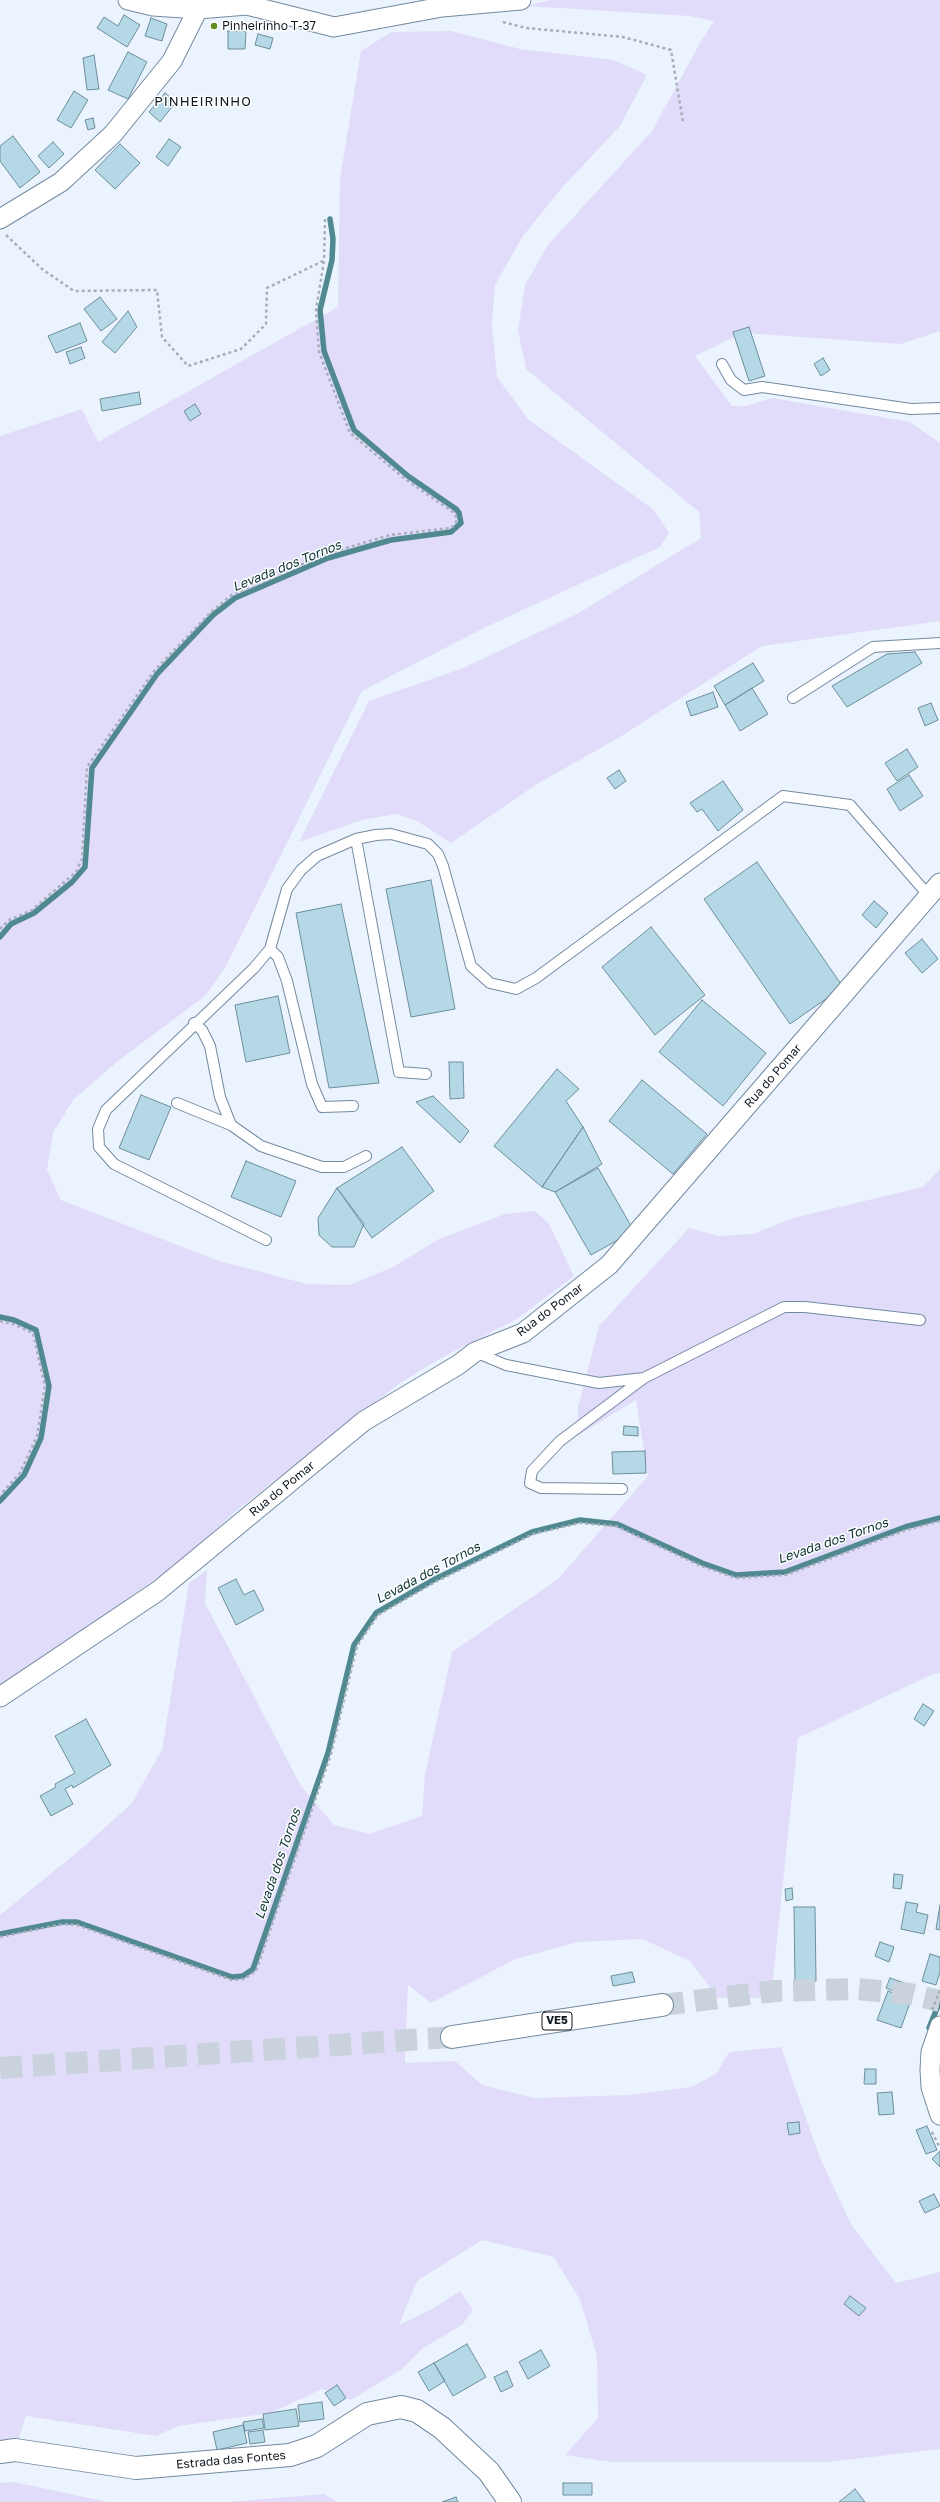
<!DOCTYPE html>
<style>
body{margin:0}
canvas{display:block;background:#ebf4fe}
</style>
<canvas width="940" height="2502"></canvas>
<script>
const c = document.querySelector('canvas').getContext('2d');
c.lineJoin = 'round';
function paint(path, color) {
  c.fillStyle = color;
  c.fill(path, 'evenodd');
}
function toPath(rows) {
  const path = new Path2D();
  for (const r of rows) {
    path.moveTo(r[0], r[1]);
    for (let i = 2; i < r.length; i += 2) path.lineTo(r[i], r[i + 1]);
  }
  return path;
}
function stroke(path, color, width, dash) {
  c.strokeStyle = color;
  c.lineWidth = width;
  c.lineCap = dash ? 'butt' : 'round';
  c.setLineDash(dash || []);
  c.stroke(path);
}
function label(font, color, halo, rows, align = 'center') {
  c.font = font + ' "Golos Text",sans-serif';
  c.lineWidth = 3;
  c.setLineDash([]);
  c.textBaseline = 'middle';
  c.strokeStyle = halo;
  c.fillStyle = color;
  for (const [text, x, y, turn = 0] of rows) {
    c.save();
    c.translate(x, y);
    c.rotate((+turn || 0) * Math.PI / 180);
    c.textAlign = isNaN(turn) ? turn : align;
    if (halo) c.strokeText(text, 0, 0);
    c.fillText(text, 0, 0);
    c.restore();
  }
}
paint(toPath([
 [550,0,940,0,940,331,901,344,743,333,695,356,732,406,746,406,772,398,910,422,940,443,940,621,762,646,620,737,537,784,451,843,417,821,396,814,362,820,299,842,369,701,463,668,577,614,701,538,699,512,526,369,518,330,525,285,548,245,652,131,700,43,714,21,689,16,527,6],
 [451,31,520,49,614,60,647,75,620,126,561,189,523,236,495,285,492,324,497,377,528,419,654,510,669,533,660,547,486,627,362,691,225,968,205,996,118,1061,73,1100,53,1133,47,1170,61,1200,219,1261,307,1284,349,1285,393,1267,439,1239,505,1214,535,1211,549,1224,574,1276,517,1319,443,1357,400,1383,237,1510,180,1562,0,1688,0,436,82,409,98,442,338,307,340,178,361,51,391,32],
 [940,1169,940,1674,935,1673,798,1738,771,1998,718,1998,690,1961,642,1939,577,1942,516,1959,431,2003,408,1985,405,2063,455,2061,482,2085,534,2098,629,2095,691,2087,716,2074,729,2052,781,2047,820,2158,852,2226,896,2283,940,2272,940,2449,828,2462,611,2462,565,2455,598,2418,597,2356,580,2300,554,2257,482,2240,417,2281,399,2325,434,2308,460,2291,473,2310,462,2325,423,2348,402,2369,351,2400,322,2389,271,2413,178,2426,156,2436,26,2416,15,2450,0,2452,0,1915,81,1849,131,1804,162,1750,189,1583,207,1570,205,1603,301,1786,334,1825,369,1834,422,1816,425,1774,452,1652,558,1579,648,1476,636,1400,577,1436,578,1407,599,1326,689,1228,719,1236,753,1234,793,1218,923,1187],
 [14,2482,108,2502,0,2502,0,2483],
 [324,2494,338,2502,227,2502]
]), '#e2dcfb');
stroke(toPath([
 [0,937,11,924,34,913,72,882,85,867,92,768,157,674,213,615,235,598,328,558,391,540,451,532,461,523,459,513,456,509,408,476,354,430,324,351,320,310,332,260,333,239,330,219],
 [0,1317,14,1320,36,1330,49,1386,41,1438,24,1475,0,1501],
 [0,1934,62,1922,77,1922,232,1977,243,1976,253,1969,328,1753,354,1645,376,1613,435,1579,532,1532,580,1520,617,1524,702,1563,736,1575,785,1572,905,1527,940,1518],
 [929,2028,940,2001]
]), '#508990', 5.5);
const building = toPath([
 [124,15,140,25,127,47,97,28,104,17,118,26,124,15],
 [151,18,167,24,162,41,145,36,151,18],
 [228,31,246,31,245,49,228,49,228,31],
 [258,34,273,38,270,49,255,45,258,34],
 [128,52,147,62,128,99,108,90,128,52],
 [94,55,99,89,87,90,83,58,94,55],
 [74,91,88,100,71,128,57,120,74,91],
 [165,93,176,102,160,122,149,112,165,93],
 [93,118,95,128,88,130,85,120,93,118],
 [13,136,40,172,20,188,0,161,0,146,13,136],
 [169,139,181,147,168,166,156,157,169,139],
 [53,142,64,154,49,168,38,156,53,142],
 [120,144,140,163,115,189,95,170,120,144],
 [100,297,117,319,101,331,84,309,100,297],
 [128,311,137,327,115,353,102,342,128,311],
 [80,323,87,341,56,353,48,336,80,323],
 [749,327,765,376,749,381,733,332,749,327],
 [81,347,85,358,70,364,66,352,81,347],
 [823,358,830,370,821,376,814,364,823,358],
 [139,392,141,404,102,411,100,399,139,392],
 [195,404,201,414,190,421,184,411,195,404],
 [915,652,922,663,847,707,832,686,887,654,915,652],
 [753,663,764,681,725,705,714,686,753,663],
 [752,688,768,714,740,731,725,705,752,688],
 [713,692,718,707,691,716,686,702,713,692],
 [931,703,938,720,925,726,918,708,931,703],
 [907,749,918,767,897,781,885,763,907,749],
 [619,770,626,781,615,789,607,778,619,770],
 [909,775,923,796,900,811,887,789,909,775],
 [723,781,743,810,718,831,702,809,697,812,690,803,723,781],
 [757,862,843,987,790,1024,704,899,757,862],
 [431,880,455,1009,411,1017,386,889,431,880],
 [874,901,888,913,876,928,862,915,874,901],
 [341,904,379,1083,329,1088,296,913,341,904],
 [651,927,705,995,655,1035,602,967,651,927],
 [922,939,938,959,922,973,905,953,922,939],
 [278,996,290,1053,246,1062,235,1005,278,996],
 [702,1000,766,1053,723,1106,659,1052,702,1000],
 [449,1062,463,1062,464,1098,450,1099,449,1062],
 [557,1069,579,1089,566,1101,583,1127,542,1187,494,1146,557,1069],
 [642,1080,707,1134,673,1174,609,1121,642,1080],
 [141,1095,171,1107,149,1160,119,1148,141,1095],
 [433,1096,469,1131,460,1143,416,1102,433,1096],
 [583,1127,602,1164,555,1192,542,1187,583,1127],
 [402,1147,434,1191,372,1238,337,1188,402,1147],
 [246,1161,296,1181,281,1217,231,1197,246,1161],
 [598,1168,634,1231,591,1255,555,1192,598,1168],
 [337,1188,364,1224,354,1247,332,1247,319,1235,318,1218,337,1188],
 [624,1426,638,1427,638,1436,623,1435,624,1426],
 [645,1451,646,1473,613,1474,612,1452,645,1451],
 [236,1579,244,1595,254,1590,264,1610,236,1625,218,1588,236,1579],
 [923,1704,934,1711,924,1726,914,1719,923,1704],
 [86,1719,111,1765,73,1788,72,1785,65,1789,73,1804,51,1816,40,1796,56,1787,55,1784,75,1773,55,1736,86,1719],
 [894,1874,903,1875,901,1889,893,1888,894,1874],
 [792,1888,793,1899,786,1901,785,1889,792,1888],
 [906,1902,918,1904,916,1912,928,1915,924,1934,901,1929,906,1902],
 [940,1905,940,1930,936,1929,940,1905],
 [794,1907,815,1907,816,1981,795,1981,794,1907],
 [880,1942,894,1947,889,1962,875,1956,880,1942],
 [930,1954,940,1957,940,1972,936,1985,922,1981,930,1954],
 [632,1972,635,1982,613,1986,611,1976,632,1972],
 [890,1978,910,1985,906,1996,886,1988,890,1978],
 [888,1991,911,2000,901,2028,877,2020,888,1991],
 [865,2069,876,2069,876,2084,864,2084,865,2069],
 [892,2092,894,2114,879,2115,877,2093,892,2092],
 [799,2122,800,2133,789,2135,787,2123,799,2122],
 [927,2126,937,2150,926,2154,916,2130,927,2126],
 [940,2151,940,2167,932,2159,940,2151],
 [934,2194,940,2206,925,2213,919,2201,934,2194],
 [850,2296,866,2308,859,2316,844,2304,850,2296],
 [467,2344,486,2377,453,2396,434,2363,467,2344],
 [541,2350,550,2366,528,2379,519,2362,541,2350],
 [434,2363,445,2381,429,2391,418,2372,434,2363],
 [507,2371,513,2386,501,2392,494,2377,507,2371],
 [337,2385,346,2398,334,2406,325,2393,337,2385],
 [322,2402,324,2419,300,2422,298,2405,322,2402],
 [296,2409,299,2426,265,2430,263,2414,296,2409],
 [262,2419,264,2428,245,2431,243,2422,262,2419],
 [243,2425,247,2443,217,2450,213,2432,243,2425],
 [263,2430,265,2442,250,2444,248,2432,263,2430],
 [563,2483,592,2483,592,2495,563,2495,563,2483],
 [855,2489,865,2502,839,2502,855,2489],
 [456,2497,458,2502,442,2502,456,2497]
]);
paint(building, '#b5d8e7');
stroke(building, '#6d8e9c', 1);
stroke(toPath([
 [662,2005,775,1991,856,1989,910,1994,940,2001],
 [0,2068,452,2037]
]), '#cad3dd', 22, [22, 11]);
const service = toPath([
 [722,364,731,380,744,390,762,387,911,409,940,408],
 [793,698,873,647,940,643],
 [356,839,399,1072,426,1074],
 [270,949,278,957,287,981,312,1084,322,1107,353,1106],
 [194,1023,202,1030,210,1046,220,1097,231,1125],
 [177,1103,231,1125,261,1146,322,1167,344,1167,366,1156],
 [266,1240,114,1164,99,1147,98,1129,106,1110,254,968,270,949,287,889,301,870,317,856,356,839,376,835,391,834,428,844,438,854,443,866,471,966,490,983,516,989,536,978,783,796,850,805,929,896],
 [475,1352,506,1365,599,1383,644,1378,784,1307,805,1307,920,1320],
 [622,1489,541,1488,530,1483,532,1471,560,1441,644,1378]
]);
const minor = toPath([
 [128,0,153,6,198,9,247,5,334,27,442,7,521,0],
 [0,219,61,182,113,134,172,61,198,9],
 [0,1697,158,1591,364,1421,458,1365,475,1352,523,1333,609,1265,940,883],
 [940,2026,931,2052,930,2070,931,2087,940,2115]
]);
const tertiary = toPath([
 [0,2452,15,2450,136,2468,290,2455,317,2446,367,2414,401,2407,417,2411,442,2428,489,2472,510,2502]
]);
const primary = toPath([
 [452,2037,662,2005]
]);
stroke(service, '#738aa0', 12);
stroke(minor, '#738aa0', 21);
stroke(tertiary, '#738aa0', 24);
stroke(primary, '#738aa0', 24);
stroke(toPath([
 [503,22,526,28,623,37,671,50,683,122],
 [6,235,42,269,74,291,157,290,162,337,188,366,241,349,266,324,267,288,323,261],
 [0,929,9,920,32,910,76,872,82,859,87,767,154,671,211,612,233,594,326,554,390,535,450,528,455,525,457,518,453,512,405,479,350,433,319,352,316,310,324,261,325,219],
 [0,1321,13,1324,33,1333,45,1386,37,1436,20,1473,0,1495],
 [0,1937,63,1924,77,1925,232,1980,244,1979,256,1971,331,1754,357,1646,378,1615,437,1581,533,1534,580,1523,616,1526,701,1566,736,1578,786,1575,906,1530,940,1521],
 [932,2010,940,1990],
 [932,2132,940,2148]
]), '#a6afb9', 2.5, [3, 3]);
stroke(service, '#fff', 10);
stroke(minor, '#fff', 19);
stroke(tertiary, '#fff', 22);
stroke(primary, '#fff', 22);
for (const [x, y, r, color] of [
 [214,26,4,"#5e8d21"]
]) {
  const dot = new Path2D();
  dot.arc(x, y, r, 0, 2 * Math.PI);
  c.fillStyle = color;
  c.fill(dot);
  stroke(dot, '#fff', 1.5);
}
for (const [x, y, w] of [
 [557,2021,30]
]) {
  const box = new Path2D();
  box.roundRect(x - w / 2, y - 9, w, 18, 3);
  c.fillStyle = '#fff';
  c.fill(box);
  stroke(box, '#101821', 1);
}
label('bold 11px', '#101821', null, [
 ["VE5",557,2021]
]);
label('12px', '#101821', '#fff', [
 ["Pinheirinho T-37",222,26]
], 'left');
label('12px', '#101821', '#fff', [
 ["Rua do Pomar",773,1076,-49],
 ["Rua do Pomar",550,1310,-37],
 ["Rua do Pomar",282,1489,-39],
 ["Estrada das Fontes",231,2460,-5]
]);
c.letterSpacing = '1px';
label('13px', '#101821', '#fff', [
 ["PINHEIRINHO",203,102]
]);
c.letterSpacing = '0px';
label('italic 13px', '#0d3436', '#fff', [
 ["Levada dos Tornos",287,566,-22],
 ["Levada dos Tornos",833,1541,-19],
 ["Levada dos Tornos",428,1573,-28],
 ["Levada dos Tornos",278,1864,-71]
]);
</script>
